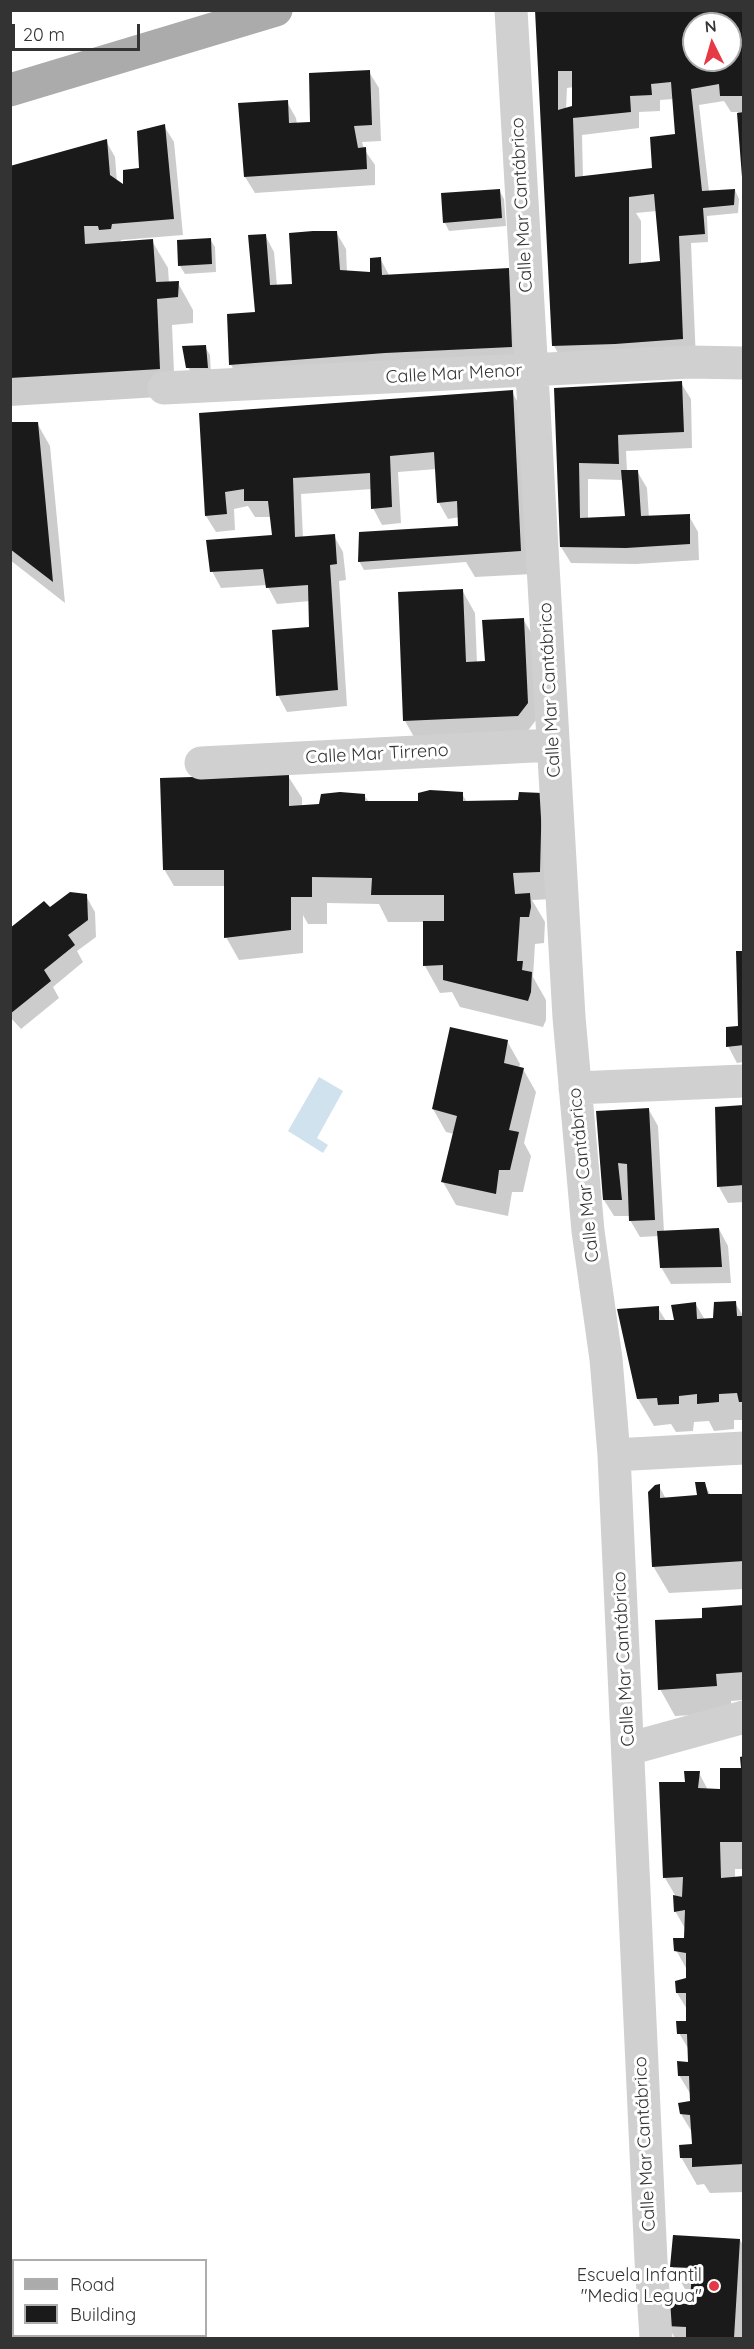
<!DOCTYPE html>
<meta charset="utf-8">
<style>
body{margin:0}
#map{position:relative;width:754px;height:2349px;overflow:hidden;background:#fff;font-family:Quicksand,sans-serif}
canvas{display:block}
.frame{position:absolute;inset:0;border:12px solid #333;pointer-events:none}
.legend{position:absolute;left:12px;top:2259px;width:195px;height:78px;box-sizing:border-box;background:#fff;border:2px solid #adadad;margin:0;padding:8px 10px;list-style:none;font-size:18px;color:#333}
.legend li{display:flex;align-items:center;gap:12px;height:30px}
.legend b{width:30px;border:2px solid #adadad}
.north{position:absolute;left:682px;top:12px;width:60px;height:60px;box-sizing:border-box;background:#fff;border:2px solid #adadad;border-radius:50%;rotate:355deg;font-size:16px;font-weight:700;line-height:24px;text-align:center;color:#333}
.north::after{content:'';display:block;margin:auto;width:21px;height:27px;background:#e63946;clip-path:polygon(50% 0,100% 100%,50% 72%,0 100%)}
.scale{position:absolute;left:12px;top:24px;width:128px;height:27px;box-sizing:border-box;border:3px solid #333;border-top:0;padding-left:8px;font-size:18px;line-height:21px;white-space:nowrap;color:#333;-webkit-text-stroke:4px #fff;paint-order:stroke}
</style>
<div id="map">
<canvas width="754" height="2349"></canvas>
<div class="frame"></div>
<ul class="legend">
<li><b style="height:8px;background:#ababab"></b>Road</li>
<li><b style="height:16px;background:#1a1a1a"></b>Building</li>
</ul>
<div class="north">N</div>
<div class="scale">20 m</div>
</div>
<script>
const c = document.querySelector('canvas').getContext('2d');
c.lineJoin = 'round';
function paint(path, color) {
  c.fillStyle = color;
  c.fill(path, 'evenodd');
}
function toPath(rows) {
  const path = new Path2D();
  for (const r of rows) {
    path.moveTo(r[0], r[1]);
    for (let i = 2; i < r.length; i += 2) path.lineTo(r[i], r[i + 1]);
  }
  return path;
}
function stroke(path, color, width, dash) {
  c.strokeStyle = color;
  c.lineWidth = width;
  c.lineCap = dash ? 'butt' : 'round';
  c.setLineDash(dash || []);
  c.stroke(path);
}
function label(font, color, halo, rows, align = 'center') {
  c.font = font + ' Quicksand,sans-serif';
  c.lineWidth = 6;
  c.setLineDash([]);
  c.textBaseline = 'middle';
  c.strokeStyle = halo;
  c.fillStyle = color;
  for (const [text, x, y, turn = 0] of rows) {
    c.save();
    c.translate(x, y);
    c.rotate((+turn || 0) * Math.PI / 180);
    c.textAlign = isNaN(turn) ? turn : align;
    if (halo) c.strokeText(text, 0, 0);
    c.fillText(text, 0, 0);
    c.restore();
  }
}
paint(toPath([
 [319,1077,343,1091,317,1138,328,1145,323,1153,288,1131]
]), '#cfe2ee');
paint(toPath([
 [537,10,744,10,744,179,738,112,731,112,724,101,699,105,709,191,735,190,739,199,738,213,707,216,708,242,691,243,696,361,567,369,554,346],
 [694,24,730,24,730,60,694,60],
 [574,87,574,108,566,109,567,88],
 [674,99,677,136,654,169,583,178,582,135,639,128,639,112,660,111,660,100],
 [657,211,661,262,641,264,641,221,636,213],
 [369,72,379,88,381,141,362,142,364,149,375,165,375,185,255,193,245,177,287,102,296,118,297,124,311,124],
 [164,126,174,142,183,235,121,240,120,243,152,241,168,268,169,283,178,283,193,310,193,323,172,325,175,396,10,406,10,168,106,141,115,157,117,182,124,187,141,169],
 [499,190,504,199,506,226,449,231,445,223],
 [336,232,346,249,347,272,372,274,380,258,389,275,509,269,518,286,521,363,269,378,262,366,262,370,236,373,231,365,228,316,256,313,265,235,274,252,277,286,294,285],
 [210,239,215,247,216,272,185,274,180,266],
 [205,347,210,355,211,376,193,376,188,367],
 [681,383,691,399,692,448,626,451,627,471,637,471,647,488,649,518,689,516,698,532,699,560,636,564,571,563,561,547,556,390],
 [588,479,623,480,626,518,588,519],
 [512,392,525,415,533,574,475,577,466,562,364,570,359,561,461,533,460,517,448,519,439,503,437,469,398,472,401,523,382,525,373,508,372,489,301,494,303,538,334,536,343,552,346,580,339,581,347,706,287,712,278,695,311,628,310,601,277,604,267,585,221,588,212,571,273,537,271,517,255,517,248,506,234,509,235,530,216,532,206,516,200,414],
 [37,423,50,446,65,603,10,560,10,424],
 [462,590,475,613,477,663,486,662,523,619,533,636,536,720,527,732,418,744,405,721,399,594],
 [288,776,302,798,302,807,320,806,364,795,369,802,419,803,462,794,467,802,520,802,541,794,555,899,532,900,545,922,544,943,535,944,533,977,546,1000,546,1020,543,1027,460,1007,452,992,440,993,425,966,424,922,388,922,379,904,327,903,327,924,308,924,303,915,303,953,239,960,226,937,226,886,174,886,164,869],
 [86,896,95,912,96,937,77,951,83,962,53,987,59,998,21,1029,10,1017,10,930],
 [744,952,744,1062,737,1063,728,1046,739,1027],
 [507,1041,520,1064,519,1068,523,1069,536,1092,524,1143,531,1156,523,1192,512,1192,508,1216,456,1205,443,1182,454,1134,446,1132,433,1109],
 [744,1107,744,1202,728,1203,719,1187,716,1109],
 [649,1110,658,1126,664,1232,719,1229,728,1246,731,1283,671,1284,661,1267,659,1236,640,1237,630,1220,630,1216,614,1216,604,1200,597,1113],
 [695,1303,705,1320,715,1319,735,1303,744,1317,744,1420,734,1420,734,1429,714,1431,709,1421,694,1422,693,1431,676,1432,671,1424,654,1426,638,1399,658,1308,666,1321,675,1322],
 [704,1483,711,1496,744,1495,744,1589,669,1593,653,1566,659,1486,666,1499,698,1496],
 [744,1606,744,1700,731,1701,732,1713,675,1716,660,1689,704,1619],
 [744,1758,744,1869,735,1869,735,1878,744,1878,744,2192,710,2193,704,2184,697,2185,681,2157,694,2145,693,2134,681,2114,691,2102,691,2095,679,2075,689,2063,689,2050,679,2033,688,2022,688,2011,677,1993,687,1979,687,1970,676,1950,685,1939,686,1930,675,1911,675,1895,665,1878,661,1784,686,1783,699,1773,708,1790,721,1790,742,1769],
 [740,2240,744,2247,744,2338,675,2338,668,2326,691,2305,692,2290,685,2289,672,2266]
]), '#0003');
paint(toPath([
 [535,10,744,10,744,96,720,96,719,84,691,89,702,191,735,189,734,205,703,208,705,234,679,236,683,339,615,344,552,346],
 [694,24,730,24,730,60,694,60],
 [558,71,572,71,572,106,558,110],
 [671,82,675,134,650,137,652,168,575,177,573,118,631,112,630,96,652,95,651,84],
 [654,194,660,261,629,264,629,197],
 [370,70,372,125,354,126,358,148,366,147,367,169,244,177,238,103,288,100,289,123,310,122,309,73],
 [744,112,744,177,742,177,737,113],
 [165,124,174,219,112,224,111,229,99,230,98,226,84,226,85,244,153,239,156,282,179,281,178,297,157,299,160,369,10,378,10,166,107,139,110,175,123,184,123,170,139,168,137,131],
 [500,189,502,218,443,223,441,193],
 [313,231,337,231,340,270,370,272,370,258,381,257,382,275,509,268,512,347,385,353,229,365,227,314,255,312,248,235,266,234,270,285,292,284,289,233],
 [211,238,212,264,178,266,177,240],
 [206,345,208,368,186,368,182,346],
 [682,381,684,432,618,435,619,464,579,463,580,518,625,516,621,470,638,470,641,516,690,514,690,544,626,548,560,547,554,388],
 [513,390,521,551,358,562,359,532,458,526,457,501,437,503,434,452,390,456,392,507,371,509,370,473,293,478,295,537,335,534,337,564,330,565,338,690,276,696,272,630,309,627,308,585,266,588,263,569,210,572,206,540,272,535,268,501,244,501,244,489,225,492,227,514,205,516,199,413],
 [10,422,38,422,53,582,10,549],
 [463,589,466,662,485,661,482,620,524,618,528,703,518,716,403,721,398,592],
 [289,774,289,806,319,804,321,794,340,792,365,794,365,801,418,801,418,793,430,790,463,792,463,801,518,800,519,792,542,793,540,872,513,873,515,894,530,893,531,907,529,917,520,917,517,961,523,961,522,970,532,972,531,992,528,1001,443,980,443,965,423,966,423,921,444,921,444,895,371,895,372,878,312,877,312,897,291,897,291,930,224,938,224,870,163,870,160,778],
 [70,892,87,894,88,920,68,935,75,945,44,970,51,981,10,1014,10,928,44,901,50,907],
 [736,951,744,951,744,1045,726,1047,726,1027,738,1026],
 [450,1027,508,1040,504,1063,524,1068,509,1130,519,1132,510,1170,499,1170,496,1194,441,1182,457,1116,432,1109],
 [744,1105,744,1185,717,1187,715,1107],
 [649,1108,655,1220,629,1221,627,1164,618,1163,622,1200,603,1200,596,1111],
 [719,1228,722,1267,660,1268,657,1231],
 [736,1301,737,1316,744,1316,744,1402,739,1402,737,1393,719,1394,719,1402,697,1404,697,1394,679,1396,679,1404,658,1405,657,1398,637,1399,617,1309,659,1306,659,1320,674,1320,671,1305,696,1302,697,1319,713,1318,714,1302],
 [695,1482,705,1482,708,1494,744,1494,744,1561,652,1567,648,1492,655,1485,660,1484,660,1498,697,1495],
 [744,1605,744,1672,716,1674,717,1686,658,1690,655,1620,702,1618,702,1608],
 [744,1756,744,1842,720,1842,721,1878,744,1876,744,2164,692,2167,692,2158,680,2158,679,2145,692,2144,690,2115,680,2114,678,2103,690,2101,689,2076,678,2076,677,2061,688,2062,687,2034,677,2034,676,2021,686,2021,686,1993,676,1993,675,1981,686,1978,686,1953,674,1951,673,1938,684,1938,685,1910,674,1912,673,1895,682,1897,683,1877,663,1878,659,1782,685,1782,684,1771,700,1771,698,1788,720,1789,720,1768,741,1768,740,1757],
 [673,2235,740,2239,734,2338,686,2338,686,2327,666,2326,668,2303,690,2304,692,2268,670,2267]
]), '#1a1a1a');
stroke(toPath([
 [511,10,569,1017,588,1231,606,1359,614,1455,651,2261,656,2338],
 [164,388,690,362,744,363],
 [201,763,553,745],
 [575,1088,744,1081],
 [614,1455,744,1448],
 [628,1749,744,1717]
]), '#d0d0d0', 33);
stroke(toPath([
 [10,90,276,10]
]), '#ababab', 33);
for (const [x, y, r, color] of [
 [714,2286,6,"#e63946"]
]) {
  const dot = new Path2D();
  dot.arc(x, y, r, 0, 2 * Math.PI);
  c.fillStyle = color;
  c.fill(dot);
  stroke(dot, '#fff', 2);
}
label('18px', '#333', '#fff', [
 ["Calle Mar Cantábrico",522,205,-93],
 ["Calle Mar Menor",454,374,-3],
 ["Calle Mar Cantábrico",550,690,-93],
 ["Calle Mar Tirreno",377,754,-3],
 ["Calle Mar Cantábrico",584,1175,-96],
 ["Calle Mar Cantábrico",624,1659,-93],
 ["Calle Mar Cantábrico",645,2144,-93]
]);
label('18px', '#333', '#fff', [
 ["Escuela Infantil",702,2276],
 ["\"Media Legua\"",702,2297]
], 'right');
</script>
